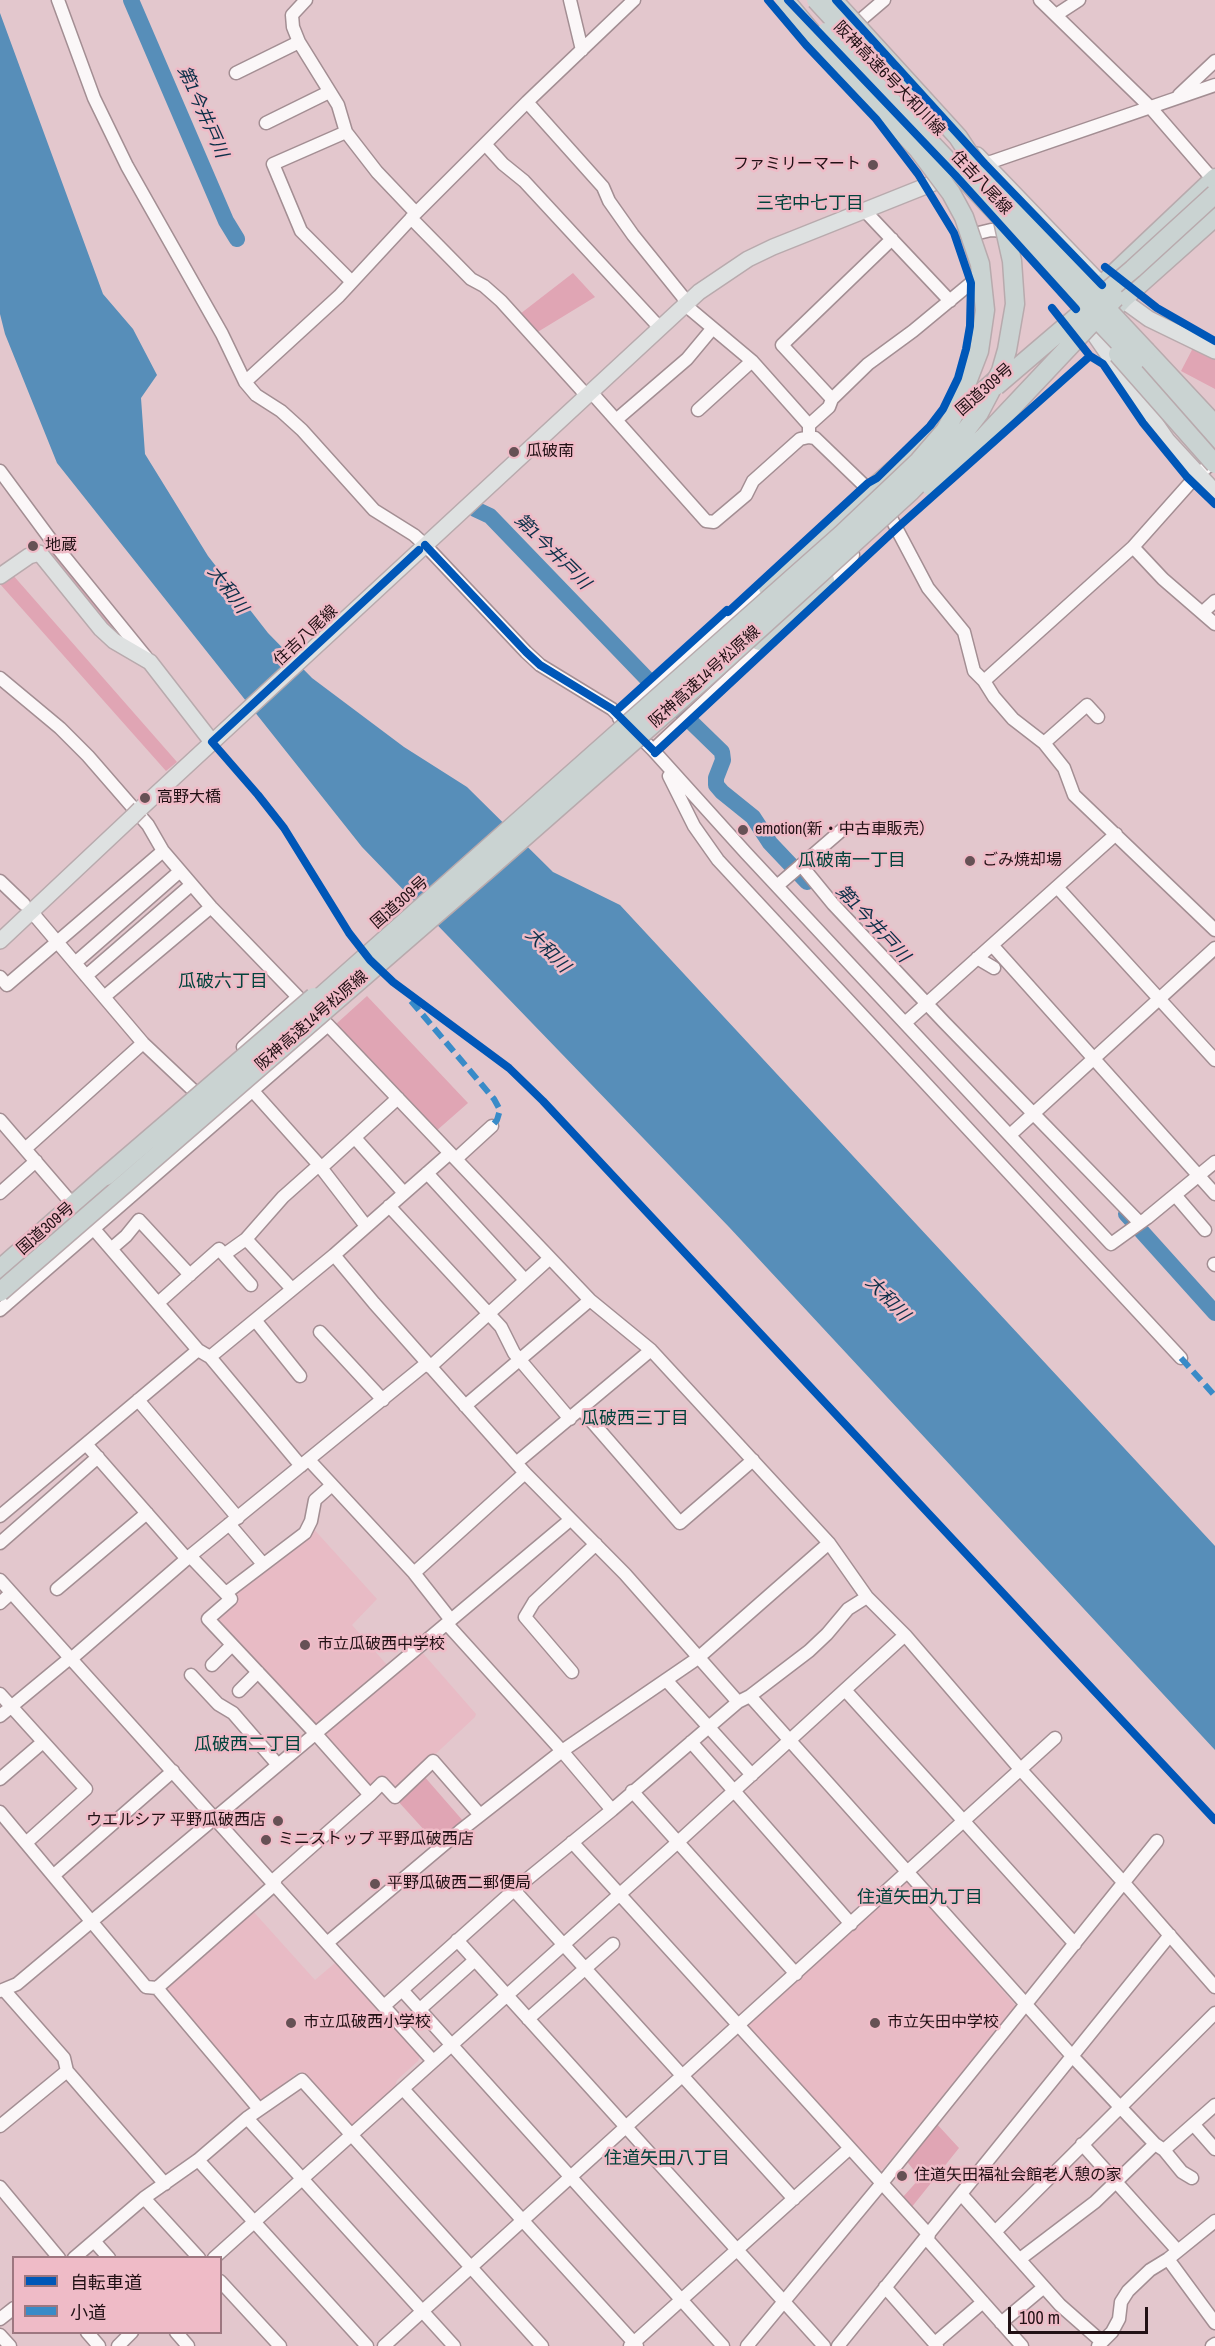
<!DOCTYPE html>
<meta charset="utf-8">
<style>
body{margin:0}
#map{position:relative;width:1215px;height:2346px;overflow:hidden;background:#e3c7cd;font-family:"Archivo Narrow","Noto Sans JP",sans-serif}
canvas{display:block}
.legend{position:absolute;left:12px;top:2256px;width:210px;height:78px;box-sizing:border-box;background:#efbbc7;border:2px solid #9d7780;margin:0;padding:8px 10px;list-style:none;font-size:18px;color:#221115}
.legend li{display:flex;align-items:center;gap:12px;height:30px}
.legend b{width:30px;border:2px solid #9d7780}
.scale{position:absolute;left:1008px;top:2307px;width:140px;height:27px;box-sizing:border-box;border:3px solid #221115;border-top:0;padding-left:8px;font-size:18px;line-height:21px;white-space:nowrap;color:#221115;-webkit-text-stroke:4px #efbbc7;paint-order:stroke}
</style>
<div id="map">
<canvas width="1215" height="2346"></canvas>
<ul class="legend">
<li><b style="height:8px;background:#0057b8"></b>自転車道</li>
<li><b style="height:8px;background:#398bc8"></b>小道</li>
</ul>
<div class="scale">100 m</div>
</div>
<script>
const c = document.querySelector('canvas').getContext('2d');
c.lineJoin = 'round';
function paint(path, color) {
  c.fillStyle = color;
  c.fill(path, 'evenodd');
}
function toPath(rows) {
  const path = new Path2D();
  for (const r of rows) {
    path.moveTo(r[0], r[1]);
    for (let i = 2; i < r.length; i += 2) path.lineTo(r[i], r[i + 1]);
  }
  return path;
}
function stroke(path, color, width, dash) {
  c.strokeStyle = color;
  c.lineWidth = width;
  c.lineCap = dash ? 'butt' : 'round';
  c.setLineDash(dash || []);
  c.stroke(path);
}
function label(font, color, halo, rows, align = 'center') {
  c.font = font + ' "Archivo Narrow","Noto Sans JP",sans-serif';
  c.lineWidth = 5;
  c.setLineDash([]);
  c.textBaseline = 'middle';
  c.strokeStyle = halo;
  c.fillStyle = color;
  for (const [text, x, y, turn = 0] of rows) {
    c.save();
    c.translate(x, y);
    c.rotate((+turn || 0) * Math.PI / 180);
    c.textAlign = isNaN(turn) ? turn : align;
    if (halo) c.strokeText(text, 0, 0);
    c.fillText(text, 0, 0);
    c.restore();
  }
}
paint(toPath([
 [311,1526,377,1599,352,1625,387,1665,315,1726,217,1619,237,1601,230,1592],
 [421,1651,476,1714,475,1717,395,1792,370,1789,322,1733],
 [906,1879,1016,2006,883,2169,877,2171,747,2026,749,2020],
 [252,1910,315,1980,335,1963,420,2056,418,2061,397,2080,395,2087,354,2124,347,2125,300,2071,260,2102,163,1989]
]), '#e8bbc5');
paint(toPath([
 [573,273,595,297,536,333,520,314],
 [1194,346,1215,358,1215,389,1181,371],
 [49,545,115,628,110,632,43,550],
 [12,574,177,762,166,771,0,584],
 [367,996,468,1103,435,1132,335,1025],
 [423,1775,464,1822,436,1843,396,1799],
 [935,2122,959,2148,911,2208,902,2198,920,2178,905,2159]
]), '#e0a5b4');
paint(toPath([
 [0,13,103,294,133,329,157,375,141,398,145,454,208,556,268,633,312,678,404,747,467,787,553,872,620,905,1215,1546,1215,1750,729,1227,362,847,57,463,5,334,0,314]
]), '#578eb9');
stroke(toPath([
 [131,0,226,221,237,239],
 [475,509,490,516,651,683,722,752,723,760,716,778,716,785,722,792,753,817,770,843,807,882],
 [1126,1214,1215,1313]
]), '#578eb9', 16);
const minor = toPath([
 [58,0,94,98,127,166,222,334,245,382,256,395,281,411,302,430,374,510,414,535,425,545,526,652,540,665,612,709,653,750,746,853,1111,1244,1147,1218,1215,1162],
 [306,0,292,15,293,27,299,42,338,105,346,132,377,172,416,213],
 [570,0,582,50],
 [1040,0,1150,107,1215,182],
 [1056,15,1079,0],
 [857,23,884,0],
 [236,73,299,42],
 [1179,95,1215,61],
 [527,102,603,187,609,201,633,235,687,302],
 [266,123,329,92],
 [346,132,273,164,301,231,351,281],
 [485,144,503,164,524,181,660,328],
 [985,164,1215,85],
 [865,211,950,301],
 [411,218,471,279,484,286,501,301,587,396],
 [966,236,991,230,1006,231],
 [684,304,752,361,809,425],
 [245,382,339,296,416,213,527,102,634,0],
 [591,392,706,521,714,522,746,495,753,481,800,439,809,437,815,438,870,491,891,518,928,588,964,632,974,671,984,681,994,697,1013,719,1044,743,1064,768,1074,795,1215,930],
 [832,399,782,345,892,239],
 [698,410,752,361],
 [616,420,687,359,712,329],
 [809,437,809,425,829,407,832,399,868,364,913,331,977,278],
 [0,471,51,540,146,657],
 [1133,547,1163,579,1215,624],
 [824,589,853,555],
 [1203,612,1215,601],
 [0,678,60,728,88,756,148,825,163,851,211,907,298,997,328,1025,590,1300,651,1350,829,1543,867,1597,905,1635,1021,1770,1124,1883,1215,1987],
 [984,681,1133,547,1198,474,1215,461],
 [619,718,771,579],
 [1044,743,1087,705,1098,717],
 [653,750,770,640],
 [669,776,694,826,718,860,1181,1358],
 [801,865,833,904,944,1022,1140,1223],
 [0,881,24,904],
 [777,886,843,829],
 [1057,887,1215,1060],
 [36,917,143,1043,195,1092],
 [992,945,1215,1194],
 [977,958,994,968],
 [75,963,179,872],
 [86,976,191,885],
 [0,977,7,985,163,851],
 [104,997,211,907],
 [905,1023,1116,834],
 [243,1047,298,997],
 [252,1090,319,1165,366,1226],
 [0,1120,198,1350,210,1357,301,1466],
 [1010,1135,1215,948],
 [355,1138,404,1193],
 [25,1149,143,1043],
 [457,1158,492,1126],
 [321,1168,398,1098],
 [427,1173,525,1280],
 [0,1193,36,1161],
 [1175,1195,1205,1230],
 [389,1206,501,1327,514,1353,570,1419],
 [246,1239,292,1289],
 [111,1249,126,1236,139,1220,190,1275],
 [225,1254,246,1239,283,1197,319,1165],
 [334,1255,374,1303,525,1473,625,1574,738,1702,750,1696,1073,2057,1155,2144,1164,2150,1215,2105],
 [1214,1264,1215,1265],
 [158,1303,219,1249,251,1285],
 [0,1310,328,1025],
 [255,1320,300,1376],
 [320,1332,383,1400],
 [210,1357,334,1255,450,1153],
 [430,1367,550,1258],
 [138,1400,238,1518],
 [465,1406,590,1300],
 [581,1409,680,1523,753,1460],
 [86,1444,187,1559],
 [309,1460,414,1573,451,1620],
 [516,1463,651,1350],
 [0,1516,198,1350],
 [229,1524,263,1564],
 [0,1543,98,1457],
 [414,1573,525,1473],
 [0,1580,433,2061],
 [57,1589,147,1513],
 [226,1593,305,1533,311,1521,315,1500,332,1485],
 [0,1603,11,1593],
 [447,1624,562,1751,612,1810],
 [71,1659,190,1556,427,1363],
 [212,1665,232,1645],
 [572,1672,525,1617,534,1602,596,1544],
 [191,1675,218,1704,233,1713,278,1765],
 [667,1681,752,1775],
 [845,1690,1075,1944],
 [239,1691,258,1672],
 [0,1694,86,1789,27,1842],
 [750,1696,809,1651,827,1634,848,1609,867,1597],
 [0,1716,70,1658],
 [691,1742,851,1924],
 [0,1779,43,1742],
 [632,1791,796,1974],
 [370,1795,382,1783,395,1797,433,1761,480,1815],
 [0,1812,146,1987,157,1988,259,2109],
 [572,1842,929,2235],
 [54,1875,173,1771],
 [514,1890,794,2199],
 [457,1940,824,2346],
 [327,1943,460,1831,562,1751,698,1658,829,1543],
 [157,1988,274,1885,276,1878,370,1795,315,1733,208,1619,231,1599,190,1556],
 [4,1990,64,2058,67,2071,165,2184],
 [402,1990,723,2346],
 [0,1991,17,1984,570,1520],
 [384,2006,514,1890,612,1810,738,1702],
 [419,2010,475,1960],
 [528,2019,613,1944],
 [403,2089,637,2346],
 [247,2118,454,2346],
 [1194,2125,1215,2149],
 [0,2126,67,2071],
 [1082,2144,1178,2251],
 [1164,2150,1182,2172,1192,2178],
 [198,2160,367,2346],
 [0,2187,59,2258],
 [961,2194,1060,2305,1102,2342],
 [144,2198,199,2258],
 [995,2232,1215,2013],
 [926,2238,1022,2346],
 [94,2241,109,2258],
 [74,2258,144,2198,198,2160,247,2118,302,2080,542,2346],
 [214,2258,678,1842,905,1635],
 [1020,2259,1095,2202,1155,2144],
 [1168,2259,1215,2323],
 [220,2281,280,2346],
 [885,2287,937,2346],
 [0,2319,14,2308],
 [1001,2323,1044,2287],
 [87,2332,99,2346],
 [176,2332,188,2346],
 [0,2335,10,2346],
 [935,2343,983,2302],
 [118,2346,132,2332],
 [384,2346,1055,1738],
 [630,2346,850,2148],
 [747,2346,882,2183,1157,1841],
 [838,2346,1170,1935],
 [1098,2346,1112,2332,1119,2319,1121,2302,1128,2291,1150,2270,1168,2259,1215,2221],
 [1212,2346,1215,2344]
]);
const major = toPath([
 [977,155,1102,285,1149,319,1215,351],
 [1083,318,1167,440,1215,492],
 [0,576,29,556,39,553,42,556,101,629,114,641,150,662,212,742],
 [140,809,699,292,748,259,773,247,951,176],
 [0,941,132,817]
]);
const highway = toPath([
 [1103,284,1215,178],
 [1108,315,1123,299,1215,217],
 [1146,351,1215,425],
 [1136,360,1215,446],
 [768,588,870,491,996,380],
 [759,641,825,580],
 [0,1269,106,1176]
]);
stroke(minor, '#a38e93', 15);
stroke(major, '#b8aaad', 18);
stroke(highway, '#b8aaad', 21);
stroke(minor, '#fbf7f8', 12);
stroke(major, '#dee1e1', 15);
stroke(highway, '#cad3d2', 18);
const majorBridge = toPath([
 [132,817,140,809]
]);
const highwayBridge = toPath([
 [816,0,839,25],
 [826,32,1136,360],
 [996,191,1146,351],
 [1118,354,1215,464],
 [996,386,1133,269,1215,194],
 [931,487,985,436,1115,298],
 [307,1009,841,535,919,461,945,431,956,411,979,351,985,310,980,264,964,217,951,193,918,149,834,60,785,0],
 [106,1176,314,997],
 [0,1292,489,868,703,680,911,491,949,452,979,413,1001,371,1007,350,1015,304,1012,261,1002,216,983,175,958,137,833,0]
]);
stroke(majorBridge, '#b8aaad', 18, []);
stroke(highwayBridge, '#b8aaad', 21, []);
stroke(majorBridge, '#dee1e1', 15);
stroke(highwayBridge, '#cad3d2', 18);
stroke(toPath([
 [411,1001,494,1099,500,1110,497,1120,492,1126],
 [1181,1358,1215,1396]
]), '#398bc8', 6, [12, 6]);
stroke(toPath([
 [788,0,955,175,1076,309],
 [836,0,985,164,1102,285],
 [1105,267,1157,308,1215,341],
 [1052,308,1090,356,1103,364,1143,423,1187,477,1215,504],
 [425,545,526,652,540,665,612,709,653,750],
 [419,550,212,742,258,795,284,828,349,933,370,960,393,982,509,1068,543,1101,1215,1820],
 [619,708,727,610,728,612,868,483,877,478,930,426,943,409,958,378,966,349,970,326,971,283,954,233,918,174,876,119,806,45,768,0],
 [655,753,897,528,1090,356]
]), '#0057b8', 8);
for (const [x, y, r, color] of [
 [873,165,6,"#665155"],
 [514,452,6,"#665155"],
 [33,546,6,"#665155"],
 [145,798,6,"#665155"],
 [743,830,6,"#665155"],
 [970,861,6,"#665155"],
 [305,1645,6,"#665155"],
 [278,1821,6,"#665155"],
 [266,1840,6,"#665155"],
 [375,1884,6,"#665155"],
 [291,2023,6,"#665155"],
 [875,2023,6,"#665155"],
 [902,2176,6,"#665155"]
]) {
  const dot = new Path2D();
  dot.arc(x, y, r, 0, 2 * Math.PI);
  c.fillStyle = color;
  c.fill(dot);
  stroke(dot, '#efbbc7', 2);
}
label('16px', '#221115', '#efbbc7', [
 ["阪神高速6号大和川線",889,79,46],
 ["住吉八尾線",981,183,47],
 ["国道309号",985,390,-41],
 ["住吉八尾線",306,636,-43],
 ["阪神高速14号松原線",705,677,-42],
 ["国道309号",400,903,-41],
 ["阪神高速14号松原線",312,1021,-41],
 ["国道309号",46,1229,-41]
]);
label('16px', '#221115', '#efbbc7', [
 ["ファミリーマート",861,165,"right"],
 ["瓜破南",526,452],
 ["地蔵",45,546],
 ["高野大橋",157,798],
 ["emotion(新・中古車販売）",755,830],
 ["ごみ焼却場",982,861],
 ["市立瓜破西中学校",317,1645],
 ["ウエルシア 平野瓜破西店",266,1821,"right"],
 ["ミニストップ 平野瓜破西店",278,1840],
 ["平野瓜破西二郵便局",387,1884],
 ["市立瓜破西小学校",303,2023],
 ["市立矢田中学校",887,2023],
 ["住道矢田福祉会館老人憩の家",914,2176]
], 'left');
label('italic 18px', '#0b2f48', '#efbbc7', [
 ["第1今井戸川",202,112,66],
 ["第1今井戸川",552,552,45],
 ["大和川",227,590,53],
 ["第1今井戸川",872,924,47],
 ["大和川",547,951,45],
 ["大和川",887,1299,46]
]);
label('18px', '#02433c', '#efbbc7', [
 ["三宅中七丁目",810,204],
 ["瓜破南一丁目",852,861],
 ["瓜破六丁目",223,982],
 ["瓜破西三丁目",635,1419],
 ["瓜破西二丁目",248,1745],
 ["住道矢田九丁目",920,1898],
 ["住道矢田八丁目",667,2159]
]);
</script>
